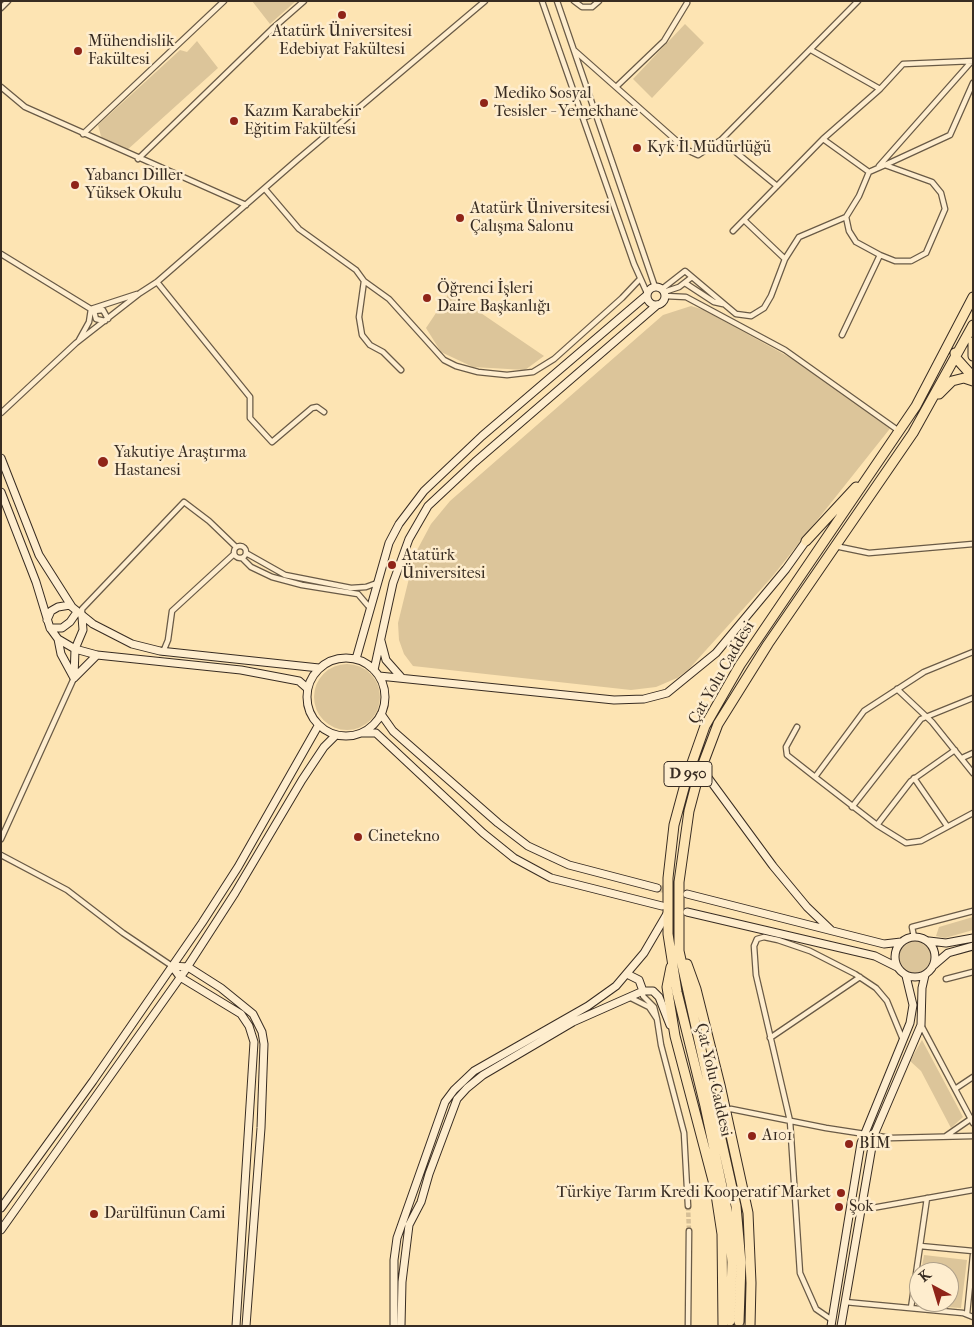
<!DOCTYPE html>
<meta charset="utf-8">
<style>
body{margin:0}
#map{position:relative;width:974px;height:1327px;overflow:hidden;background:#fde4b3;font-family:"IM FELL French Canon",serif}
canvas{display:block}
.frame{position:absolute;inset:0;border:2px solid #382c22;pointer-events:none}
.north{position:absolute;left:909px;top:1262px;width:50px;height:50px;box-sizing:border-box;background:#feedce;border:1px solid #afa089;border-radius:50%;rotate:321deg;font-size:14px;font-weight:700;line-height:20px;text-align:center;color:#382c22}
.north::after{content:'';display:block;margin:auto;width:18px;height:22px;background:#8f2418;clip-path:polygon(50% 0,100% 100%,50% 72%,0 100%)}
</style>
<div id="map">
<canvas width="974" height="1327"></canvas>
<div class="frame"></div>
<div class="north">K</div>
</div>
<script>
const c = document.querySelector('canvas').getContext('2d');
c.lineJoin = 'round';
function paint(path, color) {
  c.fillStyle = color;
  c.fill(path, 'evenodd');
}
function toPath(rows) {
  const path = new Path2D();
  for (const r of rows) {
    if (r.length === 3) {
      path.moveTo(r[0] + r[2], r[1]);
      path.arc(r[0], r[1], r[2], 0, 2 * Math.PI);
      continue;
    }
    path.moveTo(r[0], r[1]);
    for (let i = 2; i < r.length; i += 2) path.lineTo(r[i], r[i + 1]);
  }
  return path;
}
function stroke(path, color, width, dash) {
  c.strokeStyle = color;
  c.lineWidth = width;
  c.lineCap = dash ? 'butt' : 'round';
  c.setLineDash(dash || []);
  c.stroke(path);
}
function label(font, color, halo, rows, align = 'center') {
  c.font = font + ' "IM FELL French Canon",serif';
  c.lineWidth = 5;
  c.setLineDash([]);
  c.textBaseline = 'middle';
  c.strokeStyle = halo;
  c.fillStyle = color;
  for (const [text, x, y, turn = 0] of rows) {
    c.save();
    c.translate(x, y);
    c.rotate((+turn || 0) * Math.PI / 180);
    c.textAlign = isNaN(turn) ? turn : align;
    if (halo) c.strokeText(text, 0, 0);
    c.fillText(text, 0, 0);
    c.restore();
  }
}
paint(toPath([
 [252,1,296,1,270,24],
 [685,24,704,43,652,98,633,79],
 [197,41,218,68,126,151,102,140,98,125,180,50,187,52],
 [450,292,544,356,525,370,473,367,441,352,426,328],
 [691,306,704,310,807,367,892,426,772,577,688,670,677,678,656,687,631,690,413,666,404,654,399,640,398,623,415,554,431,524,450,501,663,315],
 [347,697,33],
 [973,917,973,930,945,938,936,936,939,927],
 [914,956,17],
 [922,1040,963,1117,951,1128,921,1071,910,1061],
 [924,1255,967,1260,961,1308,916,1305,919,1288,919,1302,949,1302,949,1272,921,1272]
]), '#dcc59a');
stroke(toPath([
 [688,1206,689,1231]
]), '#d6bf96', 4.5, [4.5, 2]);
stroke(toPath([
 [657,888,682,893]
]), '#d6bf96', 7, [7, 3.5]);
const street = toPath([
 [542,1,634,264,647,293],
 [557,1,655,287],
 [574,1,582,7,592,7,599,1],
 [1,8,8,1],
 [574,50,687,150,698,155,721,140,858,1],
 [811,50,880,89],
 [1,87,25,107,246,205],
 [616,87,664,41,687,3],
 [583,118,596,113],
 [83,134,224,1],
 [823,139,869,172],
 [721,140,777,186],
 [138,159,272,29,304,1],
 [885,165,932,182,941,193,945,209,939,223,926,253,911,261,895,261,880,255,856,242,849,231,846,217,859,196,869,172,885,165],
 [885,165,950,135,973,83],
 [879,166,971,62],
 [265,189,299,229,356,270,364,281,359,317,362,335,370,345,383,352,401,370],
 [744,220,785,259],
 [733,231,823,139,880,89,903,64,973,61],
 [1,254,94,311,103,310,108,319],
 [364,281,389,299,444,360,456,366,478,372,507,375,533,372,554,359,622,298,640,279],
 [157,282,250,397,250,418,272,442,312,408,317,407,324,412],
 [685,283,714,302,723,304],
 [662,289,685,271,736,314,751,316,764,308,771,296,785,259,799,237,846,217],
 [664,292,679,287,692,277],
 [665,296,686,297,785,350,899,431],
 [94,311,96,319,105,321],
 [842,335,880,255],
 [79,340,89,322,91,309,137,294],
 [1,413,76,343,140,293,157,282,297,160,485,1],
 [240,552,6],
 [835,546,869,553,973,544],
 [246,553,285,575,351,588,366,587,377,583],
 [242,558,251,567,272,577,302,585,358,594,370,608],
 [82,616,82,609,184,502,209,521,236,547],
 [163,652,168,640,172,611,234,554],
 [973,652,924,672,864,711,815,777,877,825,906,843,921,841,973,813],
 [897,689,932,722,973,773],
 [797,727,786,747,787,755,815,777],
 [962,758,973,753],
 [914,778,947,826],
 [852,807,921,719,973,698],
 [877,825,911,781,955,750],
 [1,839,74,678],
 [1,855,67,890,123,933,172,966],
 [914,937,912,927,973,911],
 [946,979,973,972],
 [629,997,649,1007,657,1019,654,1007,643,996,643,991],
 [657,1019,661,1045,684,1133,688,1206],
 [921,1025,973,1123],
 [770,1038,860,977],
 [955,1089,973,1077],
 [726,1110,731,1109,826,1128,891,1138,973,1136],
 [946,1136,972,1118],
 [861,1210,973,1190],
 [920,1246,973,1251],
 [845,1302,963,1313,973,1317],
 [911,1308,927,1198],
 [967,1314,973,1255],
 [832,1320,816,1309,800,1273,790,1121,756,975,754,946,757,939,764,937,778,940,810,951,855,974,876,988,887,1001,903,1040],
 [688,1326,689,1231]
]);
const secondary = toPath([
 [656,296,9],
 [1,458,39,555,72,607,93,624,132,644,160,651,319,668],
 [1,492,36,582,50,628,58,639,75,649,97,655,241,670,299,681,307,688],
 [47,620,51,611,58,607,70,605],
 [50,628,62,628,70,622,77,612],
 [58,639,61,654,74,678],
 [381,641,386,660,401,677],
 [346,697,39],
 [356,659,389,543,399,524,424,491,482,436,647,295],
 [374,670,393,583,409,539,428,506,475,462,657,305],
 [379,676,614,700,644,699,667,693,716,653,786,569,806,541],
 [74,678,75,649,83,630,82,617],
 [74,678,97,655],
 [381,714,393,731,498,823,528,846,569,865,657,888],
 [363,733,376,733,483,833,514,858,551,878,662,906],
 [701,768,773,866,807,907,831,930],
 [687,894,884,944,901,942],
 [687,912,875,956,897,967],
 [915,957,20],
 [929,941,946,943,973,938],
 [934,965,948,953,973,946],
 [172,966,188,967,221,988,253,1014,262,1032,264,1044,261,1128,246,1326],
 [172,966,180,977,241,1014,249,1026,254,1042,236,1326],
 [627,974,639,980,643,991],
 [1,1208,93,1081,202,923,238,867,318,726],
 [1,1230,184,972,235,893,302,780,324,747,335,736],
 [394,1326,394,1260,397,1238,445,1102,454,1090,474,1071,588,1006,616,986,644,953,668,912],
 [401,1326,402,1282,409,1225,421,1202,429,1174,457,1099,467,1088,483,1075,573,1022,643,991,653,991,659,997,670,1025],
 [831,1326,861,1143,910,1023,913,1005,906,976],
 [841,1326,874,1135,921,1025,922,988,925,975]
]);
const highway = toPath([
 [973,342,973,356],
 [955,353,956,358,973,377],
 [939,394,952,381,964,378,973,381],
 [806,541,856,487],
 [687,964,696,989,720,1085,748,1213,751,1283,750,1326],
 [671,967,667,987,675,1036,715,1188,722,1234,723,1326],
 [730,1321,732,1262,728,1215,705,1106,677,992,668,934,668,878,674,825,687,777,705,726,740,665,916,406,973,297],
 [739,1322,741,1263,736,1206,679,951,679,882,689,811,698,777,718,724,768,644,913,433,973,325]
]);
stroke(street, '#695a46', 7);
stroke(secondary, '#382c22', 9);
stroke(highway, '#382c22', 11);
stroke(street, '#feedce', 4.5);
stroke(secondary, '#feedce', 7);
stroke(highway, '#fde4b3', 9);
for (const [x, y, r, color] of [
 [342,15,5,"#8f2418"],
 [78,51,5,"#8f2418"],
 [484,103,5,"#8f2418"],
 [234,121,5,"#8f2418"],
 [637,148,5,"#8f2418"],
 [75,185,5,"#8f2418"],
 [460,218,5,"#8f2418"],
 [427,298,5,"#8f2418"],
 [103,462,6,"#8f2418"],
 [392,565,5,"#8f2418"],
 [358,837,5,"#8f2418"],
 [752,1136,5,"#8f2418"],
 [849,1144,5,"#8f2418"],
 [841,1193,5,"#8f2418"],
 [839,1207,5,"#8f2418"],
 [94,1214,5,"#8f2418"]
]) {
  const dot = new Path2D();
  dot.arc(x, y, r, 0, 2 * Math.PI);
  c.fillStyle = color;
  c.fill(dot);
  stroke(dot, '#feedce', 2);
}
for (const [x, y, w] of [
 [688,774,48]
]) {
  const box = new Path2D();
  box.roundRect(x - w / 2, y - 12.5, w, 25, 4);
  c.fillStyle = '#feedce';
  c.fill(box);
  stroke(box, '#382c22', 1);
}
label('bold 15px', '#382c22', null, [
 ["D 950",688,774]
]);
label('16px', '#382c22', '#feedce', [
 ["Atatürk Üniversitesi",342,32,"center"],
 ["Edebiyat Fakültesi",342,50,"center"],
 ["Mühendislik",88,42],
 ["Fakültesi",88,60],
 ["Mediko Sosyal",494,94],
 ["Tesisler - Yemekhane",494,112],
 ["Kazım Karabekir",244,112],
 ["Eğitim Fakültesi",244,130],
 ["Kyk İl Müdürlüğü",647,148],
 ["Yabancı Diller",85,176],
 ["Yüksek Okulu",85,194],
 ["Atatürk Üniversitesi",470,209],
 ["Çalışma Salonu",470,227],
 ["Öğrenci İşleri",437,289],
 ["Daire Başkanlığı",437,307],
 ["Yakutiye Araştırma",114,453],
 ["Hastanesi",114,471],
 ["Atatürk",402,556],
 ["Üniversitesi",402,574],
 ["Cinetekno",368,837],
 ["A101",762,1136],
 ["BİM",859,1144],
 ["Türkiye Tarım Kredi Kooperatif Market",831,1193,"right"],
 ["Şok",849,1207],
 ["Darülfünun Cami",104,1214]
], 'left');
label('16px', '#382c22', '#feedce', [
 ["Çat Yolu Caddesi",722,673,-60],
 ["Çat Yolu Caddesi",713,1080,77]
]);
</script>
